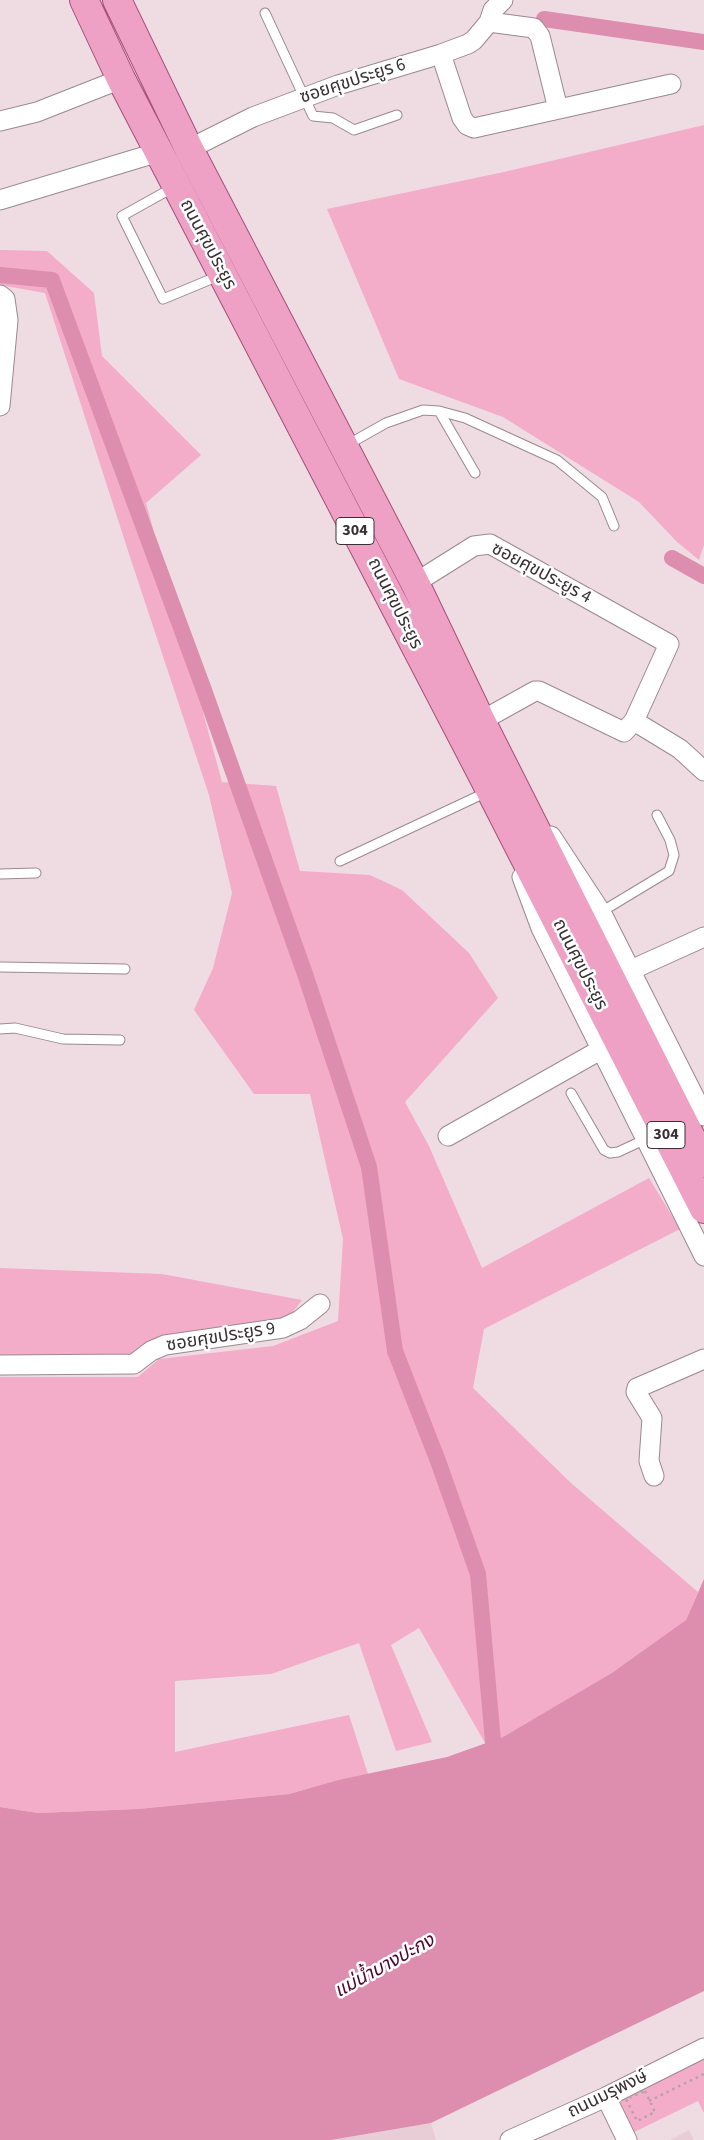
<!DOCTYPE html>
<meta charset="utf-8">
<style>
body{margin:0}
canvas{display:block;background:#efdbe2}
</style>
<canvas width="704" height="2140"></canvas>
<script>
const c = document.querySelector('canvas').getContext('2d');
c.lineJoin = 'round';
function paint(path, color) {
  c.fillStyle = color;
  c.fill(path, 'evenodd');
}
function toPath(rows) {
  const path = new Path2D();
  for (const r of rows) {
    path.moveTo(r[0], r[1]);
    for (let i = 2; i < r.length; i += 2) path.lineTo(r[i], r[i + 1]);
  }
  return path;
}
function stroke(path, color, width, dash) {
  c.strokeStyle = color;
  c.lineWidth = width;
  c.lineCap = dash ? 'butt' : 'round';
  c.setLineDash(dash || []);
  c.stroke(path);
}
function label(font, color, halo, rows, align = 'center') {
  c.font = font + ' "Source Sans 3","Noto Sans Thai",sans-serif';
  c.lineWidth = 5;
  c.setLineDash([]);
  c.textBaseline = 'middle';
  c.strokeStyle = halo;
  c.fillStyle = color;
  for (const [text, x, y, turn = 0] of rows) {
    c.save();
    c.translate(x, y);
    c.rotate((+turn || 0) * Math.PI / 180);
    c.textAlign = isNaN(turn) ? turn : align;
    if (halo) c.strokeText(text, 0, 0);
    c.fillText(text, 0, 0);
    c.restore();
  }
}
paint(toPath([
 [431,2123,436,2140,331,2140],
 [689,2130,694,2140,670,2140]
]), '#e8cdd7');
paint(toPath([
 [704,125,704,545,699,560,677,542,639,502,503,417,399,379,327,209,504,172],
 [0,250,47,251,94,293,102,356,201,455,146,503,222,782,276,786,300,871,370,875,402,890,469,953,498,998,405,1102,429,1146,482,1268,649,1178,680,1229,484,1329,473,1388,571,1483,698,1592,686,1620,612,1674,503,1737,485,1743,419,1628,391,1645,432,1742,396,1751,359,1643,271,1674,175,1681,175,1752,349,1715,368,1774,338,1780,289,1794,138,1809,38,1813,0,1807,0,1377,138,1377,159,1359,273,1346,338,1321,343,1239,310,1094,254,1094,194,1010,213,968,232,893,209,795,129,554,45,293,0,285],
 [0,1268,162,1274,302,1300,289,1317,221,1330,129,1356,0,1355],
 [704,2053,704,2113,698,2101,628,2135,612,2099]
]), '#f3adc8');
paint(toPath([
 [704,1579,704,1991,431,2123,331,2140,0,2140,0,1807,38,1813,138,1809,289,1794,338,1780,447,1757,503,1737,612,1673,686,1620]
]), '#dd8dad');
stroke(toPath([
 [544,19,704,42],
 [0,275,52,280,204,690,305,974,369,1167,395,1351,438,1461,478,1574,495,1763],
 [672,558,704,576]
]), '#dd8dad', 16);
const service = toPath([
 [265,13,313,116,333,118,354,130,397,115],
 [174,187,122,216,163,299,221,275],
 [439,411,465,418,557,460,602,497,614,526],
 [347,445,386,423,423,410,439,411,475,473],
 [340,861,487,792],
 [0,874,36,873],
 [601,912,669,871,674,855,670,840,657,815],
 [0,967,125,969],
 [0,1029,15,1028,63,1039,120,1040],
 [571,1093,604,1150,610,1153,618,1152,646,1139]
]);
const minor = toPath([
 [489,22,534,28,540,36,558,109],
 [441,54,462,118,467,125,474,128,671,84],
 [0,121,37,112,121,79],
 [189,149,253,117,338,85,441,54,468,44,474,40,489,22,493,10,503,0],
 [0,200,159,152],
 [0,295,5,299,8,320,0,406],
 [415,583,474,546,490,544,669,644,634,721,624,732,539,691,535,691,481,721],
 [634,721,680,749,704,771],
 [551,836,601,912,704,1116],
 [522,877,541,928,704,1256],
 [631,970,704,937],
 [448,1136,602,1049],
 [0,1365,134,1364,151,1351,165,1345,283,1328,300,1320,320,1304],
 [654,1476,649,1461,652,1418,636,1392,637,1388,704,1359],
 [606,2097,627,2140],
 [510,2140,606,2097,704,2048]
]);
const primary = toPath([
 [84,0,121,79,486,782,704,1209],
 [117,0,189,149,415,583,481,721,704,1163]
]);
stroke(service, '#9a898f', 11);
stroke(minor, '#9a898f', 21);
stroke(primary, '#a65077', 30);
stroke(toPath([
 [645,2091,655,2112,637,2121,626,2099,645,2091],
 [649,2101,704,2074]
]), '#b3a3a9', 2.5, [2.5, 4]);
stroke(service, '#fff', 9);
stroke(minor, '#fff', 19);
stroke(primary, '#eea1c4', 28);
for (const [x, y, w] of [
 [355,531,38],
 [666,1135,38]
]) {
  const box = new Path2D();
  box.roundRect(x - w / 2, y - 13.5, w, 27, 4);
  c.fillStyle = '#fff';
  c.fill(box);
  stroke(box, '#383033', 1);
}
label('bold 16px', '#383033', null, [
 ["304",355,531],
 ["304",666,1135]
]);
label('18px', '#383033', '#fff', [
 ["ซอยศุขประยูร 6",353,82,-18],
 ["ถนนศุขประยูร",207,245,62],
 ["ซอยศุขประยูร 4",541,574,28],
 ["ถนนศุขประยูร",394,604,63],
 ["ถนนศุขประยูร",579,965,63],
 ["ซอยศุขประยูร 9",221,1338,-9],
 ["ถนนมรุพงษ์",608,2095,-26]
]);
label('italic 19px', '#4e062d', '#fff', [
 ["แม่น้ำบางปะกง",385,1967,-29]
]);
</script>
